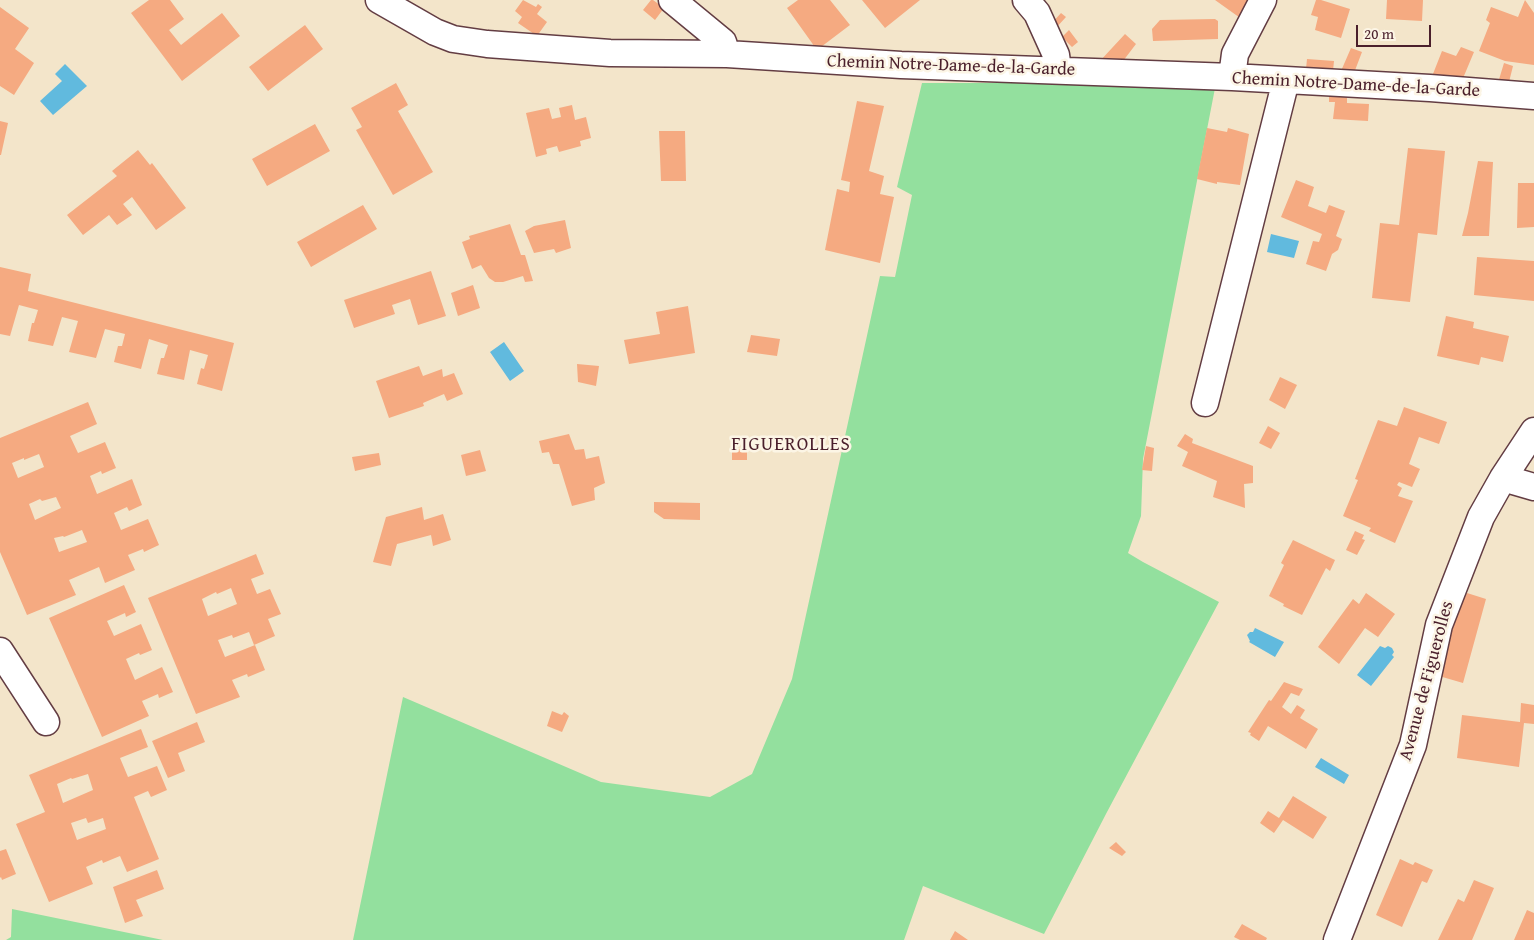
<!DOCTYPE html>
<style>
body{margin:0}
#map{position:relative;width:1534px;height:940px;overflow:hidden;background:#f3e5ca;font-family:"Gentium Book Plus",serif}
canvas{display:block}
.scale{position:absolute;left:1356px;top:25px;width:75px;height:22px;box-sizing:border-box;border:2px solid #4a1f2b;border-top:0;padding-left:6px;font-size:15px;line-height:18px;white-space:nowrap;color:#4a1f2b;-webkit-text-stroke:4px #fcf5e5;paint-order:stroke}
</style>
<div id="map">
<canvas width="1534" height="940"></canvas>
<div class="scale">20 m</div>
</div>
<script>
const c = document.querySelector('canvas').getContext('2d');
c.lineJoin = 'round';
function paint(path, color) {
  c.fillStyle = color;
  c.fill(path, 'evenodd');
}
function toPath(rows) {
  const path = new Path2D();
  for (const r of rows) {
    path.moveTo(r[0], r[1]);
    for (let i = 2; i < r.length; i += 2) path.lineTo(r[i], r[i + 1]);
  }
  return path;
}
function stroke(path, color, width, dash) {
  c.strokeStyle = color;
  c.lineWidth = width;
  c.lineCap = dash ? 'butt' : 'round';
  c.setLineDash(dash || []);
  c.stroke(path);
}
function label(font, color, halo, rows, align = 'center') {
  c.font = font + ' "Gentium Book Plus",serif';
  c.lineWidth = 5;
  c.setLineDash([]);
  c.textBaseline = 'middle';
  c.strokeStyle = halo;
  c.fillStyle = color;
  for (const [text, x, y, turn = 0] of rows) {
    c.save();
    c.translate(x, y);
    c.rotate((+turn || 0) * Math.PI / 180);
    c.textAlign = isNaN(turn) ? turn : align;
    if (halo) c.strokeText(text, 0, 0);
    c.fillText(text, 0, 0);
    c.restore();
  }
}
paint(toPath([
 [922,83,1216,83,1143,459,1141,516,1128,553,1143,562,1219,602,1107,812,1044,934,923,886,904,940,353,940,403,697,601,782,710,797,752,774,792,679,880,276,895,277,912,195,897,187],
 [12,909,163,940,6,940,11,937]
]), '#93e09e');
paint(toPath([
 [65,64,87,86,53,115,40,101,62,81,55,74],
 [1271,234,1299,241,1294,258,1267,252],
 [504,342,524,371,510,381,490,352],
 [1255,628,1284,642,1275,657,1249,642,1250,641,1247,635,1250,632,1253,632],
 [1380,646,1385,648,1388,646,1392,648,1394,652,1392,655,1394,657,1371,686,1357,675],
 [1321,758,1349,775,1344,784,1315,767]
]), '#61bade');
paint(toPath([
 [149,0,170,0,184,19,169,30,181,45,222,13,240,36,182,81,131,13],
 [523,0,536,7,538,4,542,7,537,14,547,22,537,36,518,23,522,17,515,11],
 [651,0,653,0,664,8,655,20,643,10],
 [798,0,830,0,850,25,817,50,787,8],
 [862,0,920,0,885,28],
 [1215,0,1254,0,1243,20],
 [1316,0,1321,0,1350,9,1341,38,1315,30,1318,17,1311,15],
 [1387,0,1423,0,1422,21,1386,19],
 [1525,0,1534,13,1534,65,1505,61,1479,51,1490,23,1486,20,1491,7,1518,17],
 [0,7,29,28,15,49,34,63,14,95,0,86],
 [1061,13,1066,17,1055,29,1052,23],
 [1215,19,1218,21,1218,39,1153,41,1152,29,1160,20],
 [305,25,323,49,268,91,249,67],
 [1069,30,1078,42,1072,47,1062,37],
 [1125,34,1136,44,1120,65,1099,62],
 [1461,47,1474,52,1461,83,1431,79,1442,51,1456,56],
 [1351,48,1362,52,1354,73,1341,71],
 [1307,59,1334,61,1333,71,1306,69],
 [1504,63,1513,66,1508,86,1497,86],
 [396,83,408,105,398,111,433,172,393,195,356,130,362,127,351,108],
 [1329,88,1347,90,1347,103,1369,104,1368,121,1333,119,1335,102,1329,102],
 [857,101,884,106,869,171,884,176,880,194,894,197,880,263,825,250,837,189,849,192,850,182,841,180],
 [572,105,575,120,586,117,591,138,580,141,581,146,559,152,557,146,546,149,547,154,536,157,526,113,549,108,552,119,561,117,559,108],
 [0,121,8,123,1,155,0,155],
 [315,124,330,151,267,186,252,159],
 [1207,128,1227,132,1228,128,1249,134,1240,185,1217,182,1217,184,1197,179],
 [659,131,685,131,686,181,661,181],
 [1408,148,1445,151,1437,235,1418,233,1410,302,1372,298,1380,223,1399,225],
 [138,150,150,165,152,163,186,208,156,230,132,197,123,204,132,215,117,225,109,215,83,235,67,215,117,176,112,171],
 [1478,161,1493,162,1489,236,1462,236,1468,213],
 [1296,180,1314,187,1308,206,1326,213,1329,205,1345,211,1336,236,1342,239,1338,250,1332,254,1326,271,1306,264,1313,241,1319,242,1322,234,1281,217],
 [1518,183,1534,183,1534,227,1517,228],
 [363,205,377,229,311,267,297,242],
 [565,220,571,248,556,253,554,249,534,253,525,231,534,226],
 [510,224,521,255,525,255,533,281,525,282,523,276,503,282,495,282,489,278,481,265,472,269,462,242,470,239,469,236],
 [1477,257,1534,261,1534,301,1474,295],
 [0,267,31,274,28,291,234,343,222,391,197,384,201,368,204,369,208,355,190,350,184,380,157,374,161,358,164,358,168,345,149,339,141,369,114,362,118,346,122,346,125,334,105,329,96,358,69,352,78,321,62,317,53,346,28,341,32,323,34,323,38,310,19,305,10,336,0,334],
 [431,271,446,316,418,325,410,299,392,305,395,314,354,328,344,300],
 [473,285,480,308,458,316,451,293],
 [688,306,695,353,629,364,624,340,660,334,656,312],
 [1446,316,1474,322,1473,328,1509,336,1503,362,1481,357,1479,365,1437,356],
 [751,335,780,339,777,356,747,352],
 [577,364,599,366,596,386,578,382],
 [419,366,423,376,442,369,443,377,454,373,463,394,447,401,444,394,423,403,424,406,389,418,376,381],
 [1280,377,1297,385,1285,409,1269,400],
 [88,402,97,424,70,436,78,453,105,442,116,468,102,474,101,471,90,476,97,494,132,479,142,505,129,511,127,507,114,513,121,530,148,519,159,545,144,552,143,549,128,555,135,570,105,583,99,567,69,580,76,595,27,615,0,552,0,438],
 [39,454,44,467,18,478,12,463,24,458,24,460],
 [56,497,61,508,35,520,29,504,40,499,42,501],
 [82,530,87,542,59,552,54,538,63,536,64,537],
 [1404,407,1447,422,1439,444,1419,437,1409,464,1420,469,1412,487,1399,482,1397,485,1402,488,1398,496,1413,501,1395,543,1369,531,1371,528,1343,516,1358,480,1355,479,1378,420,1397,426],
 [1268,426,1280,433,1271,449,1259,443],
 [569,434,575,450,584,449,586,459,599,456,605,483,594,488,595,500,572,506,559,464,553,464,549,452,542,453,539,441],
 [1185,434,1193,439,1192,443,1253,466,1253,483,1244,484,1245,508,1213,497,1217,481,1182,466,1188,452,1177,446],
 [1146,446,1154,448,1152,471,1142,470],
 [732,449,747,449,747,460,732,460],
 [480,450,486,471,466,476,461,455],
 [379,453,381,465,355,471,352,457],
 [654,502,700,503,700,520,664,519,654,512],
 [422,507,424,520,443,514,451,540,433,546,431,535,397,544,391,566,373,562,386,517],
 [1355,531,1364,535,1362,539,1365,540,1357,555,1346,550],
 [1293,540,1335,560,1330,571,1326,568,1302,615,1283,606,1284,604,1269,596,1284,565,1281,563],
 [256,554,264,574,251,579,257,594,270,589,281,614,268,619,275,636,254,645,249,632,233,638,232,635,218,640,225,657,255,645,265,670,248,677,247,674,232,680,240,697,196,714,148,598],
 [231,588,237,604,208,616,202,599,216,592,217,594],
 [124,585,136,612,126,617,125,613,107,621,114,636,141,624,152,650,140,655,139,653,126,659,135,680,162,667,173,692,159,698,158,694,142,701,149,716,102,737,49,618],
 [1366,593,1395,614,1378,637,1365,628,1339,664,1318,647,1353,599,1359,604],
 [1467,593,1486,599,1463,683,1439,676,1448,643,1461,604],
 [1284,682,1303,689,1299,696,1291,693,1282,707,1291,714,1297,705,1305,710,1300,718,1318,729,1306,749,1268,726,1259,741,1250,735,1251,733,1248,732,1269,700,1271,701],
 [1521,703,1534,705,1534,724,1524,723,1519,767,1457,758,1462,715,1520,722],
 [552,711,562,715,564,712,569,716,562,732,547,726],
 [197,722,205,742,178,753,185,771,168,778,152,741],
 [141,729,148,747,120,758,128,777,157,766,167,790,151,797,148,791,134,797,159,859,127,872,120,856,103,863,102,860,86,867,93,884,49,902,16,824,45,812,29,775],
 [88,774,93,790,63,803,57,784,71,778,72,779],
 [86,818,88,823,103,818,106,829,77,840,71,823],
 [1293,796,1327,817,1313,839,1283,820,1274,833,1260,823,1268,811,1279,818],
 [1116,842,1126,852,1122,856,1109,848],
 [6,849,16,874,2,880,1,877,0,878,0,851],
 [1400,859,1413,865,1415,862,1433,870,1427,883,1422,881,1402,927,1376,915],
 [157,870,164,889,136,900,143,916,125,923,113,887],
 [1474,880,1494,888,1472,940,1438,940,1458,899,1464,902],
 [1527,910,1534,913,1534,940,1514,940],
 [1242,924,1267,938,1266,940,1240,940,1234,937],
 [955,931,968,940,950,940]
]), '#f5aa81');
const minor = toPath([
 [379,0,435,32,453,39,487,44,610,53,727,54,901,65,1232,77,1430,88,1534,96],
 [672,0,723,42,727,54],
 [1026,0,1037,13,1056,55,1058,70],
 [1232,77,1235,54,1263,0],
 [1205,403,1286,80],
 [1503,478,1534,487],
 [0,651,46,722],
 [1337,940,1413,745,1439,625,1481,517,1503,478,1534,431]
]);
stroke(minor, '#633d43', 29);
stroke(minor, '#fff', 26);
label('18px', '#4a1f2b', '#fcf5e5', [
 ["Chemin Notre-Dame-de-la-Garde",951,66,2],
 ["Chemin Notre-Dame-de-la-Garde",1356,85,3],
 ["Avenue de Figuerolles",1427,681,-75]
]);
c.letterSpacing = '1px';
label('19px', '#4a1f2b', '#fcf5e5', [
 ["FIGUEROLLES",791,445]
]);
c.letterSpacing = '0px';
</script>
